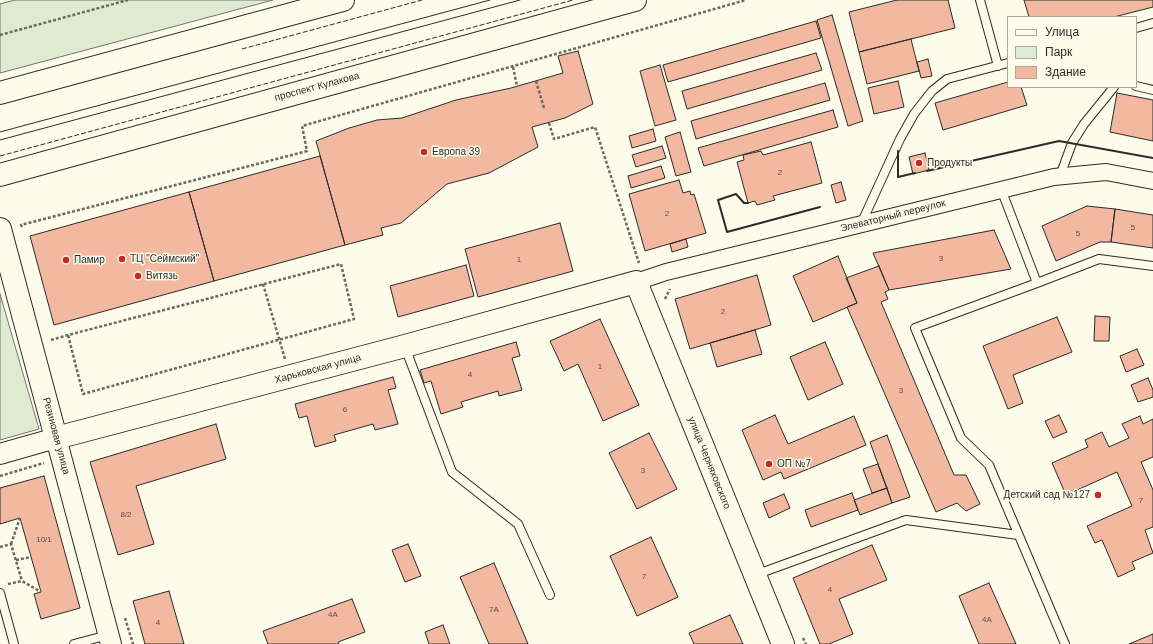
<!DOCTYPE html>
<meta charset="utf-8">
<style>
body{margin:0}
#map{position:relative;width:1153px;height:644px;overflow:hidden;background:#fdfbea;font-family:Arial,sans-serif}
canvas{display:block}
.legend{position:absolute;left:1007px;top:16px;width:130px;height:72px;box-sizing:border-box;background:#fdfbea;border:1px solid #a9a89e;margin:0;padding:5px 7px;list-style:none;font-size:12px;color:#2b2b2b}
.legend li{display:flex;align-items:center;gap:8px;height:20px}
.legend b{width:20px;border:1px solid #a9a89e}
</style>
<div id="map">
<canvas width="1153" height="644"></canvas>
<ul class="legend">
<li><b style="height:5px;background:#fdfbea"></b>Улица</li>
<li><b style="height:11px;background:#deebd1"></b>Парк</li>
<li><b style="height:11px;background:#f2b8a0"></b>Здание</li>
</ul>
</div>
<script>
const c = document.querySelector('canvas').getContext('2d');
c.lineJoin = 'round';
function paint(path, color) {
  c.fillStyle = color;
  c.fill(path, 'evenodd');
}
function toPath(rows) {
  const path = new Path2D();
  for (const r of rows) {
    path.moveTo(r[0], r[1]);
    for (let i = 2; i < r.length; i += 2) path.lineTo(r[i], r[i + 1]);
  }
  return path;
}
function stroke(path, color, width, dash) {
  c.strokeStyle = color;
  c.lineWidth = width;
  c.lineCap = dash ? 'butt' : 'round';
  c.setLineDash(dash || []);
  c.stroke(path);
}
function label(font, color, halo, rows, align = 'center') {
  c.font = font + ' Arial,sans-serif';
  c.lineWidth = 3;
  c.setLineDash([]);
  c.textBaseline = 'middle';
  c.strokeStyle = halo;
  c.fillStyle = color;
  for (const [text, x, y, turn = 0] of rows) {
    c.save();
    c.translate(x, y);
    c.rotate((+turn || 0) * Math.PI / 180);
    c.textAlign = isNaN(turn) ? turn : align;
    if (halo) c.strokeText(text, 0, 0);
    c.fillText(text, 0, 0);
    c.restore();
  }
}
const green = toPath([
 [15,0,273,0,0,73,0,4,15,0],
 [0,294,39,429,0,440,0,294]
]);
paint(green, '#deebd1');
stroke(green, '#74746e', 1);
const building = toPath([
 [897,0,948,0,955,28,859,52,849,12,897,0],
 [1024,0,1153,0,1153,7,1114,17,1029,17,1024,0],
 [832,15,863,121,848,126,817,20,832,15],
 [816,21,821,38,668,82,663,65,816,21],
 [911,39,919,71,867,84,859,52,911,39],
 [578,51,593,104,565,118,532,127,538,147,489,173,447,184,401,223,381,228,383,235,345,245,316,141,349,128,377,120,402,118,456,100,511,88,563,73,558,56,578,51],
 [816,53,822,70,687,109,682,91,816,53],
 [928,59,932,76,921,78,917,62,928,59],
 [660,65,676,120,655,126,640,71,660,65],
 [898,81,904,107,874,114,868,88,898,81],
 [1008,82,1008,87,1021,87,1027,105,943,130,935,103,1008,82],
 [825,83,830,100,696,139,691,121,825,83],
 [1117,93,1153,100,1153,141,1110,132,1117,93],
 [833,110,838,127,704,166,698,148,833,110],
 [653,129,656,141,632,148,629,136,653,129],
 [680,132,691,172,676,176,665,137,680,132],
 [811,142,822,183,773,196,775,200,757,205,755,201,748,203,737,162,744,160,743,155,761,151,763,155,811,142],
 [662,146,666,158,636,167,632,155,662,146],
 [925,153,929,170,913,174,909,157,925,153],
 [320,156,345,245,214,281,189,192,320,156],
 [661,166,665,178,631,188,628,176,661,166],
 [679,180,683,193,690,191,691,195,694,194,706,233,645,251,629,194,679,180],
 [841,182,846,200,836,203,831,185,841,182],
 [189,192,214,281,54,325,30,236,189,192],
 [1087,206,1115,209,1111,242,1100,242,1056,261,1042,226,1087,206],
 [1115,209,1153,215,1153,248,1111,242,1115,209],
 [560,223,573,271,478,297,465,249,560,223],
 [994,230,1011,269,889,290,873,253,994,230],
 [686,239,688,247,672,252,670,244,686,239],
 [838,256,857,303,813,322,793,276,838,256],
 [466,265,474,296,398,317,390,286,466,265],
 [879,266,889,290,885,292,888,299,881,302,954,475,966,475,980,504,966,511,957,503,936,512,847,307,857,303,846,278,879,266],
 [757,275,771,325,690,349,675,299,757,275],
 [1095,316,1110,317,1109,341,1094,341,1095,316],
 [1057,317,1072,352,1013,375,1023,403,1008,409,983,346,1057,317],
 [600,319,639,405,603,421,578,364,564,371,550,341,600,319],
 [755,330,762,354,717,367,710,343,755,330],
 [516,342,520,356,512,358,522,390,499,396,498,391,461,402,463,407,441,414,431,381,424,383,420,370,516,342],
 [825,342,843,384,808,400,790,357,825,342],
 [1137,349,1144,365,1126,372,1120,356,1137,349],
 [393,377,396,388,388,390,398,424,375,430,373,424,334,435,336,441,315,447,307,416,299,418,295,404,393,377],
 [1148,378,1153,390,1153,397,1138,402,1131,385,1148,378],
 [775,415,788,444,854,416,866,445,784,479,781,472,763,480,742,430,775,415],
 [1059,415,1067,432,1053,438,1045,421,1059,415],
 [1140,416,1143,424,1153,419,1153,457,1141,462,1153,490,1153,527,1145,530,1153,553,1132,562,1135,569,1118,577,1102,540,1095,543,1087,526,1132,506,1117,472,1066,495,1052,463,1088,447,1085,440,1102,432,1109,447,1129,438,1122,424,1140,416],
 [216,424,226,459,136,486,154,544,118,555,90,462,216,424],
 [649,433,677,489,637,509,609,453,649,433],
 [887,435,910,497,892,503,870,442,887,435],
 [878,464,887,488,872,493,863,469,878,464],
 [44,476,80,608,41,619,34,594,41,592,20,518,0,524,0,488,44,476],
 [887,488,892,503,860,515,854,500,887,488],
 [852,493,858,510,811,527,805,510,852,493],
 [784,494,790,508,769,518,763,503,784,494],
 [651,537,678,597,637,616,610,556,651,537],
 [408,544,421,576,405,582,392,550,408,544],
 [872,545,887,580,839,599,853,634,829,644,820,644,793,578,872,545],
 [494,563,528,644,489,644,460,577,494,563],
 [989,583,1016,644,979,644,959,596,989,583],
 [169,591,184,644,145,644,133,601,169,591],
 [352,599,365,632,338,642,339,644,268,644,263,631,352,599],
 [730,615,743,644,694,644,689,633,730,615],
 [443,625,450,644,429,644,425,632,443,625],
 [1153,634,1153,644,1129,644,1153,634]
]);
paint(building, '#f2b8a0');
stroke(building, '#2b2b2b', 1);
const service = toPath([
 [980,0,998,66],
 [1136,28,1153,23],
 [1136,86,1153,90],
 [1060,176,1072,143,1084,124,1114,87],
 [1001,189,1037,283,915,328,961,438,989,465,1065,644],
 [861,224,900,139,914,114,932,91,947,79,1008,63],
 [1037,283,1099,259,1153,266],
 [405,347,452,472,518,524,550,595],
 [755,575,906,520,1018,535],
 [0,593,14,644],
 [74,644,108,635]
]);
const minor = toPath([
 [636,282,666,272,1054,177,1106,172,1153,181]
]);
const tertiary = toPath([
 [0,454,56,438,111,644]
]);
const secondary = toPath([
 [0,229,56,438,405,346,636,282,783,644]
]);
const primary = toPath([
 [0,93,343,0],
 [0,175,635,0]
]);
stroke(service, '#2b2b2b', 10);
stroke(minor, '#2b2b2b', 18);
stroke(tertiary, '#2b2b2b', 22);
stroke(secondary, '#2b2b2b', 24);
stroke(primary, '#2b2b2b', 24);
stroke(toPath([
 [0,35,128,0],
 [513,67,517,86],
 [536,81,544,108],
 [549,123,554,139,595,127,639,263],
 [22,227,21,225,307,151,302,126,746,0],
 [263,284,285,359],
 [665,299,670,289],
 [51,340,68,335,341,264,354,319,83,394,68,335],
 [0,476,44,463],
 [11,544,20,518],
 [0,547,11,544,22,581],
 [16,560,31,557],
 [8,584,22,581,41,592],
 [125,618,133,644],
 [803,638,806,644]
]), '#6a6964', 2.5, [3, 2]);
stroke(service, '#fdfbea', 8);
stroke(minor, '#fdfbea', 16);
stroke(tertiary, '#fdfbea', 20);
stroke(secondary, '#fdfbea', 22);
stroke(primary, '#fdfbea', 22);
stroke(toPath([
 [0,132,490,0],
 [0,140,520,0]
]), '#2b2b2b', 1);
stroke(toPath([
 [242,49,422,0],
 [0,156,573,0]
]), '#2b2b2b', 1, [5, 2]);
stroke(toPath([
 [898,151,898,177,915,173],
 [927,171,1059,141,1153,158],
 [748,203,744,203,736,194,718,200,727,232,820,207]
]), '#2b2b2b', 2);
for (const [x, y, r, color] of [
 [424,152,4,"#c62828"],
 [919,163,4,"#c62828"],
 [122,259,4,"#c62828"],
 [66,260,4,"#c62828"],
 [138,276,4,"#c62828"],
 [769,464,4,"#c62828"],
 [1098,495,4,"#c62828"]
]) {
  const dot = new Path2D();
  dot.arc(x, y, r, 0, 2 * Math.PI);
  c.fillStyle = color;
  c.fill(dot);
  stroke(dot, '#fdfbea', 1.5);
}
label('8px', '#5d4e48', null, [
 ["2",780,173],
 ["2",667,214],
 ["5",1133,228],
 ["5",1078,234],
 ["3",941,259],
 ["1",519,260],
 ["2",723,312],
 ["1",600,367],
 ["4",470,375],
 ["3",901,391],
 ["6",345,410],
 ["3",643,471],
 ["7",1141,501],
 ["8/2",126,515],
 ["10/1",44,540],
 ["7",644,577],
 ["4",830,590],
 ["7А",494,610],
 ["4А",333,615],
 ["4А",987,620],
 ["4",158,623]
]);
label('10px', '#2b2b2b', '#fdfbea', [
 ["проспект Кулакова",317,87,-15],
 ["Элеваторный переулок",893,216,-14],
 ["Харьковская улица",318,369,-15],
 ["Резиновая улица",56,436,75],
 ["улица Черняховского",709,463,68]
]);
label('10px', '#2b2b2b', '#fdfbea', [
 ["Европа 39",432,152],
 ["Продукты",927,163],
 ["ТЦ \"Сеймский\"",130,259],
 ["Памир",74,260],
 ["Витязь",146,276],
 ["ОП №7",777,464],
 ["Детский сад №127",1090,495,"right"]
], 'left');
</script>
